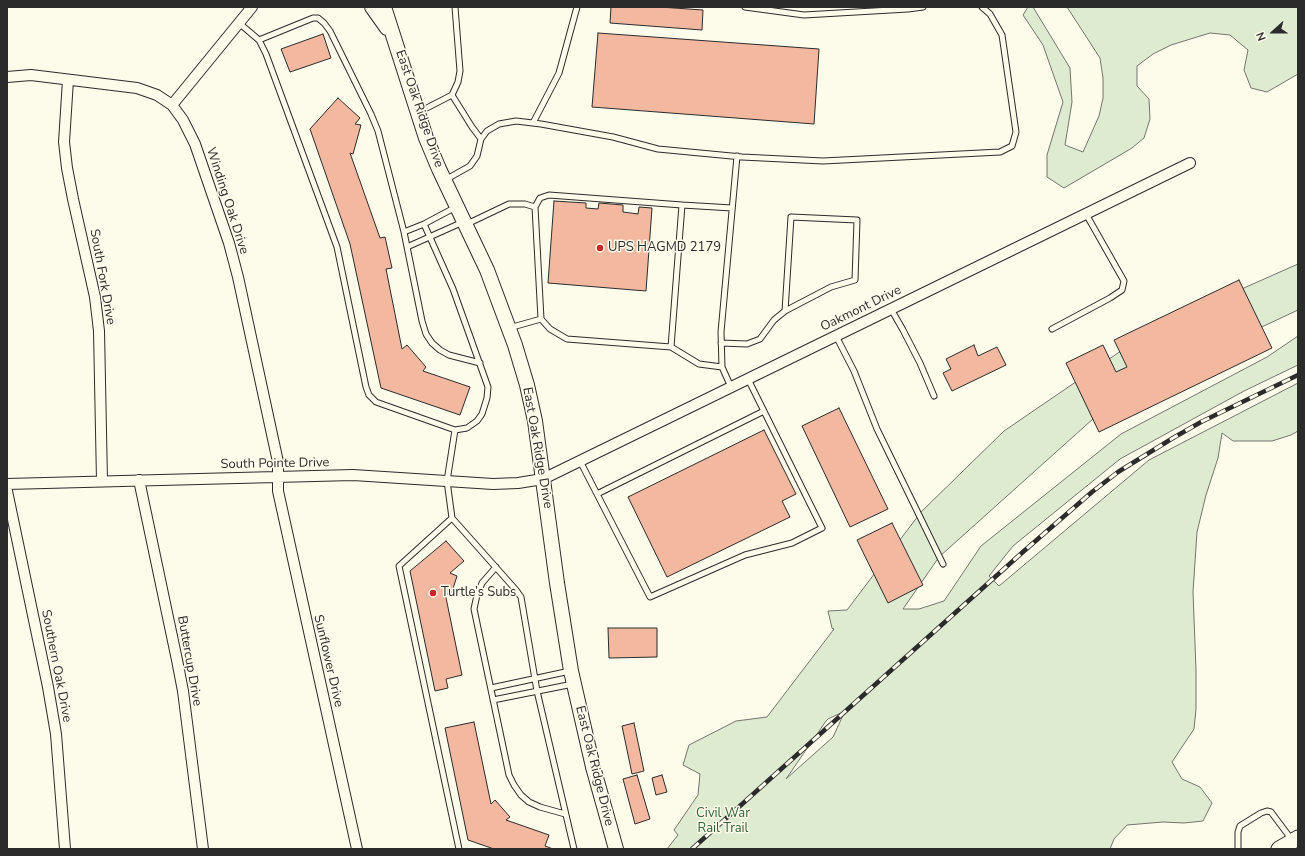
<!DOCTYPE html>
<meta charset="utf-8">
<style>
body{margin:0}
#map{position:relative;width:1305px;height:856px;overflow:hidden;background:#fdfbea;font-family:"Nunito Sans",sans-serif}
canvas{display:block}
.frame{position:absolute;inset:0;border:8px solid #2b2b2b;pointer-events:none}
.north{position:absolute;left:1253px;top:12px;width:40px;height:40px;-webkit-text-stroke:3px #fdfbea;paint-order:stroke;rotate:249deg;font-size:11px;font-weight:700;line-height:16px;text-align:center;color:#2b2b2b}
.north::after{content:'';display:block;margin:auto;width:14px;height:18px;background:#2b2b2b;clip-path:polygon(50% 0,100% 100%,50% 72%,0 100%)}
</style>
<div id="map">
<canvas width="1305" height="856"></canvas>
<div class="frame"></div>
<div class="north">N</div>
</div>
<script>
const c = document.querySelector('canvas').getContext('2d');
c.lineJoin = 'round';
function paint(path, color) {
  c.fillStyle = color;
  c.fill(path, 'evenodd');
}
function toPath(rows) {
  const path = new Path2D();
  for (const r of rows) {
    path.moveTo(r[0], r[1]);
    for (let i = 2; i < r.length; i += 2) path.lineTo(r[i], r[i + 1]);
  }
  return path;
}
function stroke(path, color, width, dash) {
  c.strokeStyle = color;
  c.lineWidth = width;
  c.lineCap = dash ? 'butt' : 'round';
  c.setLineDash(dash || []);
  c.stroke(path);
}
function label(font, color, halo, rows, align = 'center') {
  c.font = font + ' "Nunito Sans",sans-serif';
  c.lineWidth = 3;
  c.setLineDash([]);
  c.textBaseline = 'middle';
  c.strokeStyle = halo;
  c.fillStyle = color;
  for (const [text, x, y, turn = 0] of rows) {
    c.save();
    c.translate(x, y);
    c.rotate((+turn || 0) * Math.PI / 180);
    c.textAlign = isNaN(turn) ? turn : align;
    if (halo) c.strokeText(text, 0, 0);
    c.fillText(text, 0, 0);
    c.restore();
  }
}
const green = toPath([
 [1028,7,1033,7,1070,68,1072,102,1065,145,1083,152,1099,116,1103,98,1103,78,1100,58,1067,7,1298,7,1298,74,1267,92,1251,88,1244,70,1248,50,1230,35,1210,33,1171,45,1153,54,1137,66,1137,86,1149,99,1150,119,1144,138,1132,148,1064,188,1047,177,1047,155,1063,102,1043,45,1023,15,1028,7],
 [1298,264,1298,310,1123,392,939,557,903,609,919,609,944,601,981,546,1121,434,1267,357,1298,336,1298,365,1244,391,1120,459,1013,546,989,576,999,586,1149,460,1298,383,1298,431,1291,435,1272,441,1233,441,1222,433,1218,458,1206,495,1197,532,1193,592,1196,670,1196,709,1194,729,1172,762,1182,779,1200,787,1212,803,1203,821,1184,823,1163,822,1127,825,1114,839,1110,849,667,849,678,835,674,830,698,795,700,774,683,765,689,745,736,721,767,717,834,629,832,628,828,611,847,610,921,512,1004,431,1156,327,1298,264],
 [845,711,833,737,786,779,826,721,828,719,845,711]
]);
paint(green, '#deebd1');
stroke(green, '#74746e', 1);
const building = toPath([
 [611,7,660,7,703,10,702,30,610,23,611,7],
 [598,33,819,49,814,124,592,107,598,33],
 [323,34,331,58,290,72,281,49,323,34],
 [338,98,360,118,355,124,361,125,353,154,350,153,380,238,385,237,392,268,386,269,402,349,407,345,426,367,423,371,470,387,460,415,381,388,350,244,310,129,338,98],
 [554,201,586,203,586,208,598,209,599,203,623,205,623,212,638,214,639,207,652,208,646,291,548,283,554,201],
 [1239,280,1272,348,1099,432,1066,363,1103,345,1116,372,1127,367,1114,340,1239,280],
 [974,345,978,356,997,347,1006,365,952,391,943,373,951,369,946,359,974,345],
 [839,408,888,509,850,527,802,426,839,408],
 [764,430,796,494,782,501,790,517,667,577,628,497,764,430],
 [892,523,923,585,888,603,857,540,892,523],
 [446,541,464,561,450,573,457,576,451,595,445,593,462,675,446,679,448,688,435,691,410,571,446,541],
 [608,628,657,628,657,657,609,658,608,628],
 [474,722,491,804,495,800,510,817,506,820,549,835,545,846,553,849,494,849,468,840,445,728,474,722],
 [634,723,644,771,632,774,622,726,634,723],
 [637,775,650,819,635,824,623,779,637,775],
 [662,775,667,792,656,795,652,778,662,775]
]);
paint(building, '#f2b8a0');
stroke(building, '#2b2b2b', 1);
const lane = toPath([
 [745,7,804,15,908,9,923,7],
 [239,23,259,40,266,54,337,247,366,387,369,395,376,402,455,430],
 [259,40,313,18,318,18,324,23,330,31,371,114,378,131,404,232,422,321,426,334,432,343,440,350,449,355,480,363],
 [452,95,458,82,460,71,455,7],
 [419,112,452,95,472,127,481,139],
 [533,123,559,73,577,7],
 [445,180,470,166,477,156,481,139,487,131,499,124,516,121,541,124,613,137,658,149,742,157,823,161,1000,152,1012,146,1016,132,1002,35,990,14,982,7],
 [682,205,732,208],
 [535,207,540,198,549,195,682,205,671,347],
 [424,224,453,289,488,387,487,398,482,414,477,421,467,428,455,430,447,481,452,518,516,590,521,597,537,691,574,849],
 [467,224,509,204,525,204,535,207,541,319,550,329,567,339,671,347,699,364,722,367,731,387],
 [404,232,424,224,456,207],
 [407,247,463,222],
 [891,309,903,330,920,363,934,396],
 [509,328,541,319],
 [1052,329,1110,298,1122,290,1124,281,1086,214],
 [836,336,854,371,877,429,943,564],
 [721,343,747,344,760,339,774,320,785,311,831,287,855,280,857,220,791,217,785,311],
 [722,367,721,332,737,156],
 [580,461,650,597,745,555,792,543,822,528,748,379],
 [597,494,764,411],
 [452,518,399,566,459,849],
 [496,567,482,583,477,595,474,609,509,775,514,785,521,795,529,802,540,807,565,814],
 [491,688,570,671],
 [493,700,573,684],
 [1238,849,1238,832,1240,826,1261,813,1267,811,1271,812,1292,840]
]);
const street = toPath([
 [7,77,31,75,137,88,157,95,172,105,183,120,195,144,229,243,238,277,278,462,278,491,357,849],
 [68,80,64,142,67,168,73,199,95,297,99,331,102,481],
 [172,105,252,7],
 [139,480,177,660,183,691,203,849],
 [7,484,353,475,493,484,518,483,543,479,1190,163],
 [7,491,48,687,56,734,65,849]
]);
const secondary = toPath([
 [372,7,387,28],
 [384,7,426,138,439,169,487,270,515,345,527,385,535,421,557,583,571,671,593,767,616,849]
]);
const primary = toPath([
 [1279,849,1298,838]
]);
stroke(lane, '#2b2b2b', 7);
stroke(street, '#2b2b2b', 12);
stroke(secondary, '#2b2b2b', 16);
stroke(primary, '#2b2b2b', 17);
stroke(lane, '#fdfbea', 5);
stroke(street, '#fdfbea', 10);
stroke(secondary, '#fdfbea', 14);
stroke(primary, '#fdfbea', 15);
const rail = toPath([
 [692,849,1024,551,1092,492,1118,472,1173,438,1201,422,1298,375]
]);
stroke(rail, '#2b2b2b', 4.5);
stroke(rail, '#fdfbea', 3, [9]);
for (const [x, y, r, color] of [
 [600,248,4,"#c62828"],
 [433,593,4,"#c62828"]
]) {
  const dot = new Path2D();
  dot.arc(x, y, r, 0, 2 * Math.PI);
  c.fillStyle = color;
  c.fill(dot);
  stroke(dot, '#fdfbea', 1.5);
}
label('13px', '#2b2b2b', '#fdfbea', [
 ["East Oak Ridge Drive",419,109,71],
 ["Winding Oak Drive",227,201,72],
 ["South Fork Drive",102,277,80],
 ["Oakmont Drive",861,309,-26],
 ["East Oak Ridge Drive",537,448,80],
 ["South Pointe Drive",275,464,-1],
 ["Buttercup Drive",189,661,80],
 ["Sunflower Drive",328,661,77],
 ["Southern Oak Drive",56,666,79],
 ["East Oak Ridge Drive",594,766,76]
]);
label('13px', '#2b2b2b', '#fdfbea', [
 ["UPS HAGMD 2179",608,248],
 ["Turtle’s Subs",441,593]
], 'left');
label('13px', '#34623c', '#fdfbea', [
 ["Civil War",723,814],
 ["Rail Trail",723,829]
]);
</script>
